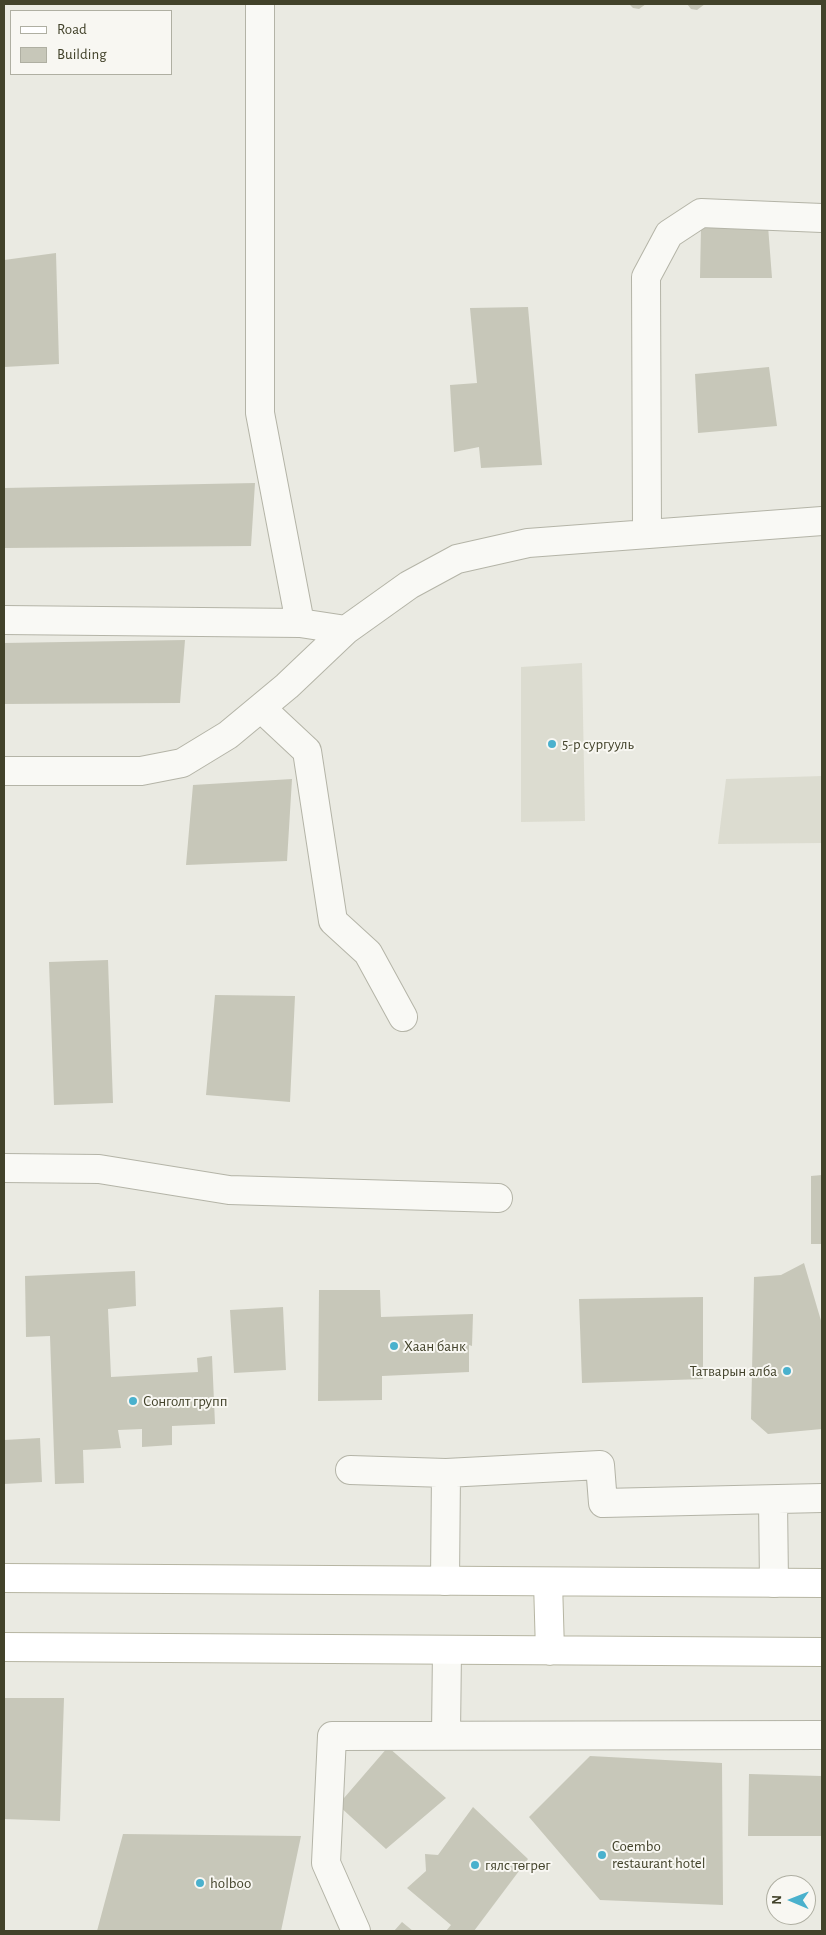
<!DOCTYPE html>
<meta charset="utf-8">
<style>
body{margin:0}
#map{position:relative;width:826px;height:1935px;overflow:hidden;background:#eaeae2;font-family:"Alegreya Sans",sans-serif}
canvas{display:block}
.frame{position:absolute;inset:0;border:5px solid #42422a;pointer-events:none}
.legend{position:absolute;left:10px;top:10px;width:162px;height:65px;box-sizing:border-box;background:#f8f7f2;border:1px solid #afafa2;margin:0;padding:6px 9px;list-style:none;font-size:15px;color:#42422a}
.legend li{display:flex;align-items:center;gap:10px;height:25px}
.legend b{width:25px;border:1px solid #afafa2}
.north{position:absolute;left:766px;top:1875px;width:50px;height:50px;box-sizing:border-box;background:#f8f7f2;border:1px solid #afafa2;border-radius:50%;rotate:271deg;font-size:14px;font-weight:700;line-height:20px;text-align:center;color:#42422a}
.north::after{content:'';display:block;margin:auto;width:18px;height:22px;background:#4ab1cd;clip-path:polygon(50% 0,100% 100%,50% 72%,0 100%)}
</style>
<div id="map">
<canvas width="826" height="1935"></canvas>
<div class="frame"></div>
<ul class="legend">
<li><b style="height:6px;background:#fff"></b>Road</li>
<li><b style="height:14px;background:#c7c7b9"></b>Building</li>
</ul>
<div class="north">N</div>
</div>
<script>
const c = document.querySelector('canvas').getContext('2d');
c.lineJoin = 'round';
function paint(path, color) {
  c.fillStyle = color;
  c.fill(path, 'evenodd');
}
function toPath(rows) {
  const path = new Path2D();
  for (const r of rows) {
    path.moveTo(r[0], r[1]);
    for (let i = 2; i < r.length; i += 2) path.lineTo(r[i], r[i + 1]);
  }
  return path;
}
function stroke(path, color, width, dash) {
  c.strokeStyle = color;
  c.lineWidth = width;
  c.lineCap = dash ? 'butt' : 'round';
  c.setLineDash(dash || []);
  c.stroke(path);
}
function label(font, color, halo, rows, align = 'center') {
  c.font = font + ' "Alegreya Sans",sans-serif';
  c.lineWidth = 4;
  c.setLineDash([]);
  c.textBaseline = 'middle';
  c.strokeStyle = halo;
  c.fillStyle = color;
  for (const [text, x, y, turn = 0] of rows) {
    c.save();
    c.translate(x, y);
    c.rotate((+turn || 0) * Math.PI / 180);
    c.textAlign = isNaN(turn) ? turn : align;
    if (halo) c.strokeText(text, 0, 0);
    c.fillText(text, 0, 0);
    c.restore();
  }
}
paint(toPath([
 [582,663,585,821,521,822,521,667],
 [822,776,822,843,718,844,726,779]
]), '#dcdcd0');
paint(toPath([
 [629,4,646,4,639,9,633,8],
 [687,4,705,4,697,10,691,9],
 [768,226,772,278,700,278,701,227],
 [56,253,59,364,4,367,4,260],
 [528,307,542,465,481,468,479,447,454,452,450,385,477,383,470,308],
 [769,367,777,426,698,433,695,374],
 [255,483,251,546,4,548,4,488],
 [185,640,180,703,4,704,4,643],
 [292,779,287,861,186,865,193,785],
 [108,960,113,1103,54,1105,49,962],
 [215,995,295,996,290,1102,206,1095],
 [822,1175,822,1244,811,1244,811,1176],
 [804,1263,822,1324,822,1429,768,1434,751,1419,754,1277,781,1275],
 [135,1271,136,1306,108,1309,111,1377,198,1372,197,1358,212,1356,215,1424,172,1426,172,1445,142,1447,142,1429,118,1430,121,1448,83,1450,84,1483,55,1484,50,1336,26,1337,25,1276],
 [319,1290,380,1290,381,1317,473,1314,472,1346,469,1345,469,1372,382,1376,382,1400,318,1401],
 [703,1297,703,1379,582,1383,579,1299],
 [283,1307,286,1370,234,1373,230,1310],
 [40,1438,42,1482,4,1484,4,1440],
 [4,1698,64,1698,60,1821,4,1819],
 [388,1747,446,1798,386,1849,338,1805],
 [590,1756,722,1763,723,1905,600,1900,529,1817],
 [749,1774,822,1776,822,1836,748,1836],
 [473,1807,528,1859,474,1931,446,1931,451,1925,407,1888,426,1871,425,1854,438,1855],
 [123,1834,301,1836,281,1931,97,1931],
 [402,1922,413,1931,394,1931]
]), '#c7c7b9');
const minor = toPath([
 [260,4,260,413,300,623],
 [647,534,646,277,669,234,701,213,822,218],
 [4,620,300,623,346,630],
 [261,708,307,751,333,921,368,953,403,1017],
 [4,771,141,771,182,763,228,735,287,686,346,630,409,585,457,559,528,543,822,521],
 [4,1168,99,1169,229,1190,498,1198],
 [350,1470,446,1473],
 [773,1500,774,1583],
 [445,1581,446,1473,600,1465,603,1503,822,1498],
 [446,1734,447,1650],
 [356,1931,326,1863,332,1736,822,1735]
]);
const major = toPath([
 [4,1578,822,1583],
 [548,1582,550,1651],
 [4,1647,822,1652]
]);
stroke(minor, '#b4b4a7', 30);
stroke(major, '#b6b5a2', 30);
stroke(minor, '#f9f9f5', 28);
stroke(major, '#fff', 28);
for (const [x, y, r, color] of [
 [552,744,5,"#4ab1cd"],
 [394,1346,5,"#4ab1cd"],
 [787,1371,5,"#4ab1cd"],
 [133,1401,5,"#4ab1cd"],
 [602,1855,5,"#4ab1cd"],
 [475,1865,5,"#4ab1cd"],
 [200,1883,5,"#4ab1cd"]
]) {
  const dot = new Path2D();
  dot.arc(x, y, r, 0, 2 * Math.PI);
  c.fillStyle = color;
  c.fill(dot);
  stroke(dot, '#f8f7f2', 2);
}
label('15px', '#42422a', '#f8f7f2', [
 ["5-р сургууль",562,744],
 ["Хаан банк",404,1346],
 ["Татварын алба",777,1371,"right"],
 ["Сонголт групп",143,1401],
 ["Coembo",612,1846],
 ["restaurant hotel",612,1863],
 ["гялс төгрөг",485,1865],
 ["holboo",210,1883]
], 'left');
</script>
